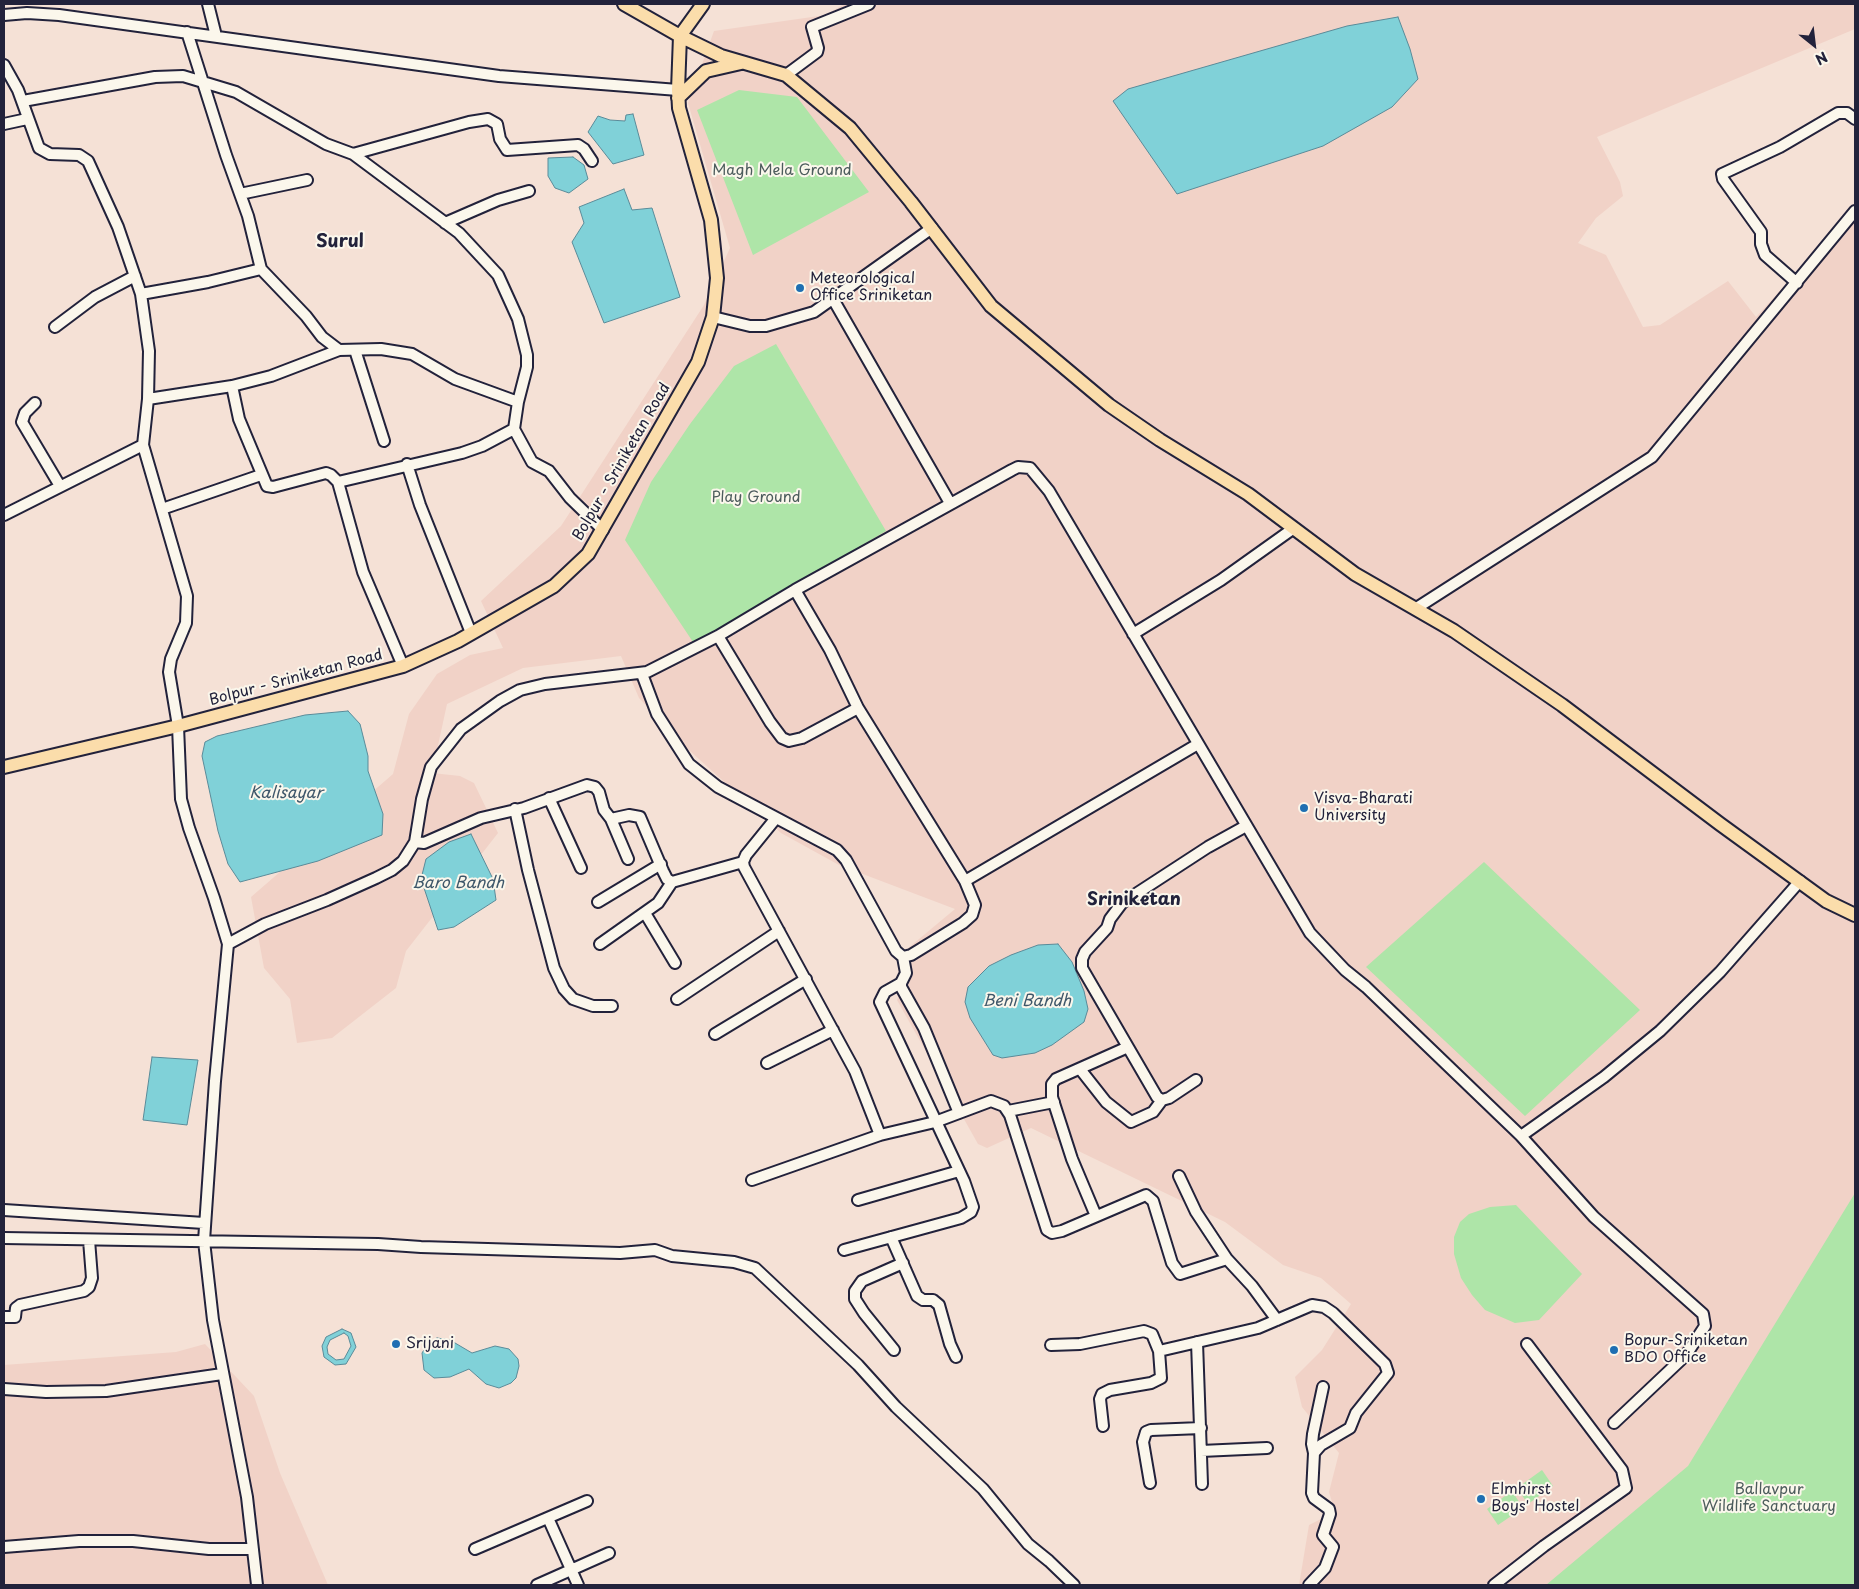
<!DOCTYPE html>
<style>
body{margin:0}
#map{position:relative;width:1859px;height:1589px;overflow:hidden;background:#f5e1d6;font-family:"Playpen Sans",sans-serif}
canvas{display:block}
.frame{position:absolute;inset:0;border:5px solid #22223b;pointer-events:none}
.north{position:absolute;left:1789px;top:20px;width:50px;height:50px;-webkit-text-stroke:4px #fbf7ec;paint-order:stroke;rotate:151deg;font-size:14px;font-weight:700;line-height:20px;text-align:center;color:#22223b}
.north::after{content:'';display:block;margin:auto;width:18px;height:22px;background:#22223b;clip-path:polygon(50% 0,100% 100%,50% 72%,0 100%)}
</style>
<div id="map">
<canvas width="1859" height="1589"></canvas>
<div class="frame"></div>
<div class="north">N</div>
</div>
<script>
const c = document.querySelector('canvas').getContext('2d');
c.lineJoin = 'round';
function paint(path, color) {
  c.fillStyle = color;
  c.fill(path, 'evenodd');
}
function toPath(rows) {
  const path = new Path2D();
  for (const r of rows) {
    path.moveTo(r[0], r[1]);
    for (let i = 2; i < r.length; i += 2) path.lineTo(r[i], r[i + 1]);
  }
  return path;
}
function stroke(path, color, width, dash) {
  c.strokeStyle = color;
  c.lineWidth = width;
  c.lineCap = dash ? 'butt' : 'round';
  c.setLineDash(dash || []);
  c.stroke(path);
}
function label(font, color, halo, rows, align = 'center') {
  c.font = font + ' "Playpen Sans",sans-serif';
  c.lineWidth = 4;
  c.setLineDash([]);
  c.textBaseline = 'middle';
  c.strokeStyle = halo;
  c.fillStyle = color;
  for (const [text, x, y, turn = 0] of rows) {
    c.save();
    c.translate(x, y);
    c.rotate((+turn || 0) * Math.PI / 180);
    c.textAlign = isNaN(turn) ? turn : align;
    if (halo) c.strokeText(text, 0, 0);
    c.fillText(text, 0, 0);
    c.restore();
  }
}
paint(toPath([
 [844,4,1855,4,1855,29,1597,137,1620,182,1623,196,1596,218,1578,243,1606,255,1643,327,1660,325,1728,281,1756,317,1855,209,1855,1585,1299,1585,1309,1525,1335,1512,1329,1492,1339,1453,1302,1407,1295,1377,1322,1350,1351,1304,1321,1278,1283,1265,1225,1222,1031,1128,987,1148,978,1144,897,1000,911,970,907,949,955,909,839,865,781,833,680,742,639,698,621,656,523,668,447,704,432,773,460,776,474,783,498,833,406,951,396,988,332,1038,297,1043,290,999,264,968,251,897,393,774,409,714,437,674,470,655,503,648,481,601,561,526,704,305,730,248,688,103,714,31,826,15],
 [205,1344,254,1396,280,1473,328,1585,4,1585,4,1365,176,1352]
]), '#f1d2c7');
paint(toPath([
 [739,90,797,97,869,192,753,255,697,110],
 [776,344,886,531,695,645,625,540,651,482,690,424,734,366],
 [1484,862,1640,1010,1525,1116,1366,967],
 [1855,1193,1855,1585,1546,1585,1688,1466],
 [1516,1205,1582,1274,1539,1320,1515,1323,1485,1310,1472,1295,1461,1278,1454,1254,1454,1237,1460,1222,1469,1214,1490,1207],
 [1542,1470,1553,1486,1528,1504,1517,1488],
 [1512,1491,1523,1508,1498,1525,1487,1509]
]), '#aee5a8');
const water = toPath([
 [1398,17,1410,49,1418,79,1392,107,1323,146,1177,194,1113,101,1128,89,1347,26,1398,17],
 [633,114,644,155,613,164,588,132,598,116,610,120,625,121,626,115,633,114],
 [573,157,584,165,588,179,569,193,555,188,548,176,548,158,573,157],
 [624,189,632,210,652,208,680,297,604,323,572,242,584,223,579,207,624,189],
 [348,711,360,724,368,756,368,771,383,814,382,835,318,861,240,882,228,864,218,831,202,756,205,742,217,736,305,715,348,711],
 [471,834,493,879,496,900,454,927,438,930,421,879,426,859,449,842,471,834],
 [1058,944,1072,962,1084,991,1088,1009,1084,1022,1052,1045,1035,1053,1002,1058,993,1055,970,1018,965,1002,968,987,989,966,1011,955,1038,945,1058,944],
 [152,1057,198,1060,187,1125,143,1120,152,1057],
 [342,1329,351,1333,356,1347,346,1364,335,1365,324,1357,322,1346,326,1337,342,1329],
 [344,1333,348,1336,351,1346,344,1359,336,1360,328,1354,327,1347,330,1340,344,1333],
 [437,1338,450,1340,472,1353,495,1346,509,1349,518,1359,519,1366,516,1378,511,1383,499,1388,486,1384,469,1369,450,1377,434,1378,424,1370,422,1353,427,1345,437,1338]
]);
paint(water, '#80d1d8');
stroke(water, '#5a8b99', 1);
const minor = toPath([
 [208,4,216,36],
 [4,15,27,13,59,15,499,76,678,90],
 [187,32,226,155,248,216,261,269,306,316,322,337,339,350,381,349,412,354,455,379,518,402],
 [4,65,18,90,39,148,50,154,79,155,88,161,118,227,141,294,149,351,148,399,143,445,187,596,186,623,171,659,169,672,178,726,181,799,189,828,214,898,228,944,215,1081,204,1241,213,1320,247,1497,257,1585],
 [786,75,817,52,818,48,812,27,869,4],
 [23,101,155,77,183,76,236,92,326,144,353,154,469,122,488,119,497,124,500,139,507,150,578,145,584,149,592,161],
 [4,124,27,119],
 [353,154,459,233,498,275,518,319,527,355,527,367,518,402,514,429,532,462,549,471,570,498,603,530],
 [240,194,307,180],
 [445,223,498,200,529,191],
 [1797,283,1765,255,1761,244,1761,232,1723,179,1722,174,1780,147,1838,113,1847,113,1855,119],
 [141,294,208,282,261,269],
 [833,299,950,503],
 [713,317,750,326,766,326,814,312,932,228],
 [55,327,95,297,135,276],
 [355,350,384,441],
 [232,386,239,419,267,486,273,487,326,473,331,475,338,482,363,572,403,666],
 [148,399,232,386,271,376,339,350],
 [35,403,25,413,22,422,60,486],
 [407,464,420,505,471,633],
 [338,482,462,453,482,446,514,429],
 [162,509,261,475],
 [4,515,143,445],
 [1415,609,1652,457,1855,211],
 [1133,634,1221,580,1294,528],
 [718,636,770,722,782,738,789,741,802,738,858,708],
 [642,674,657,714,689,764,718,787,837,850,846,860,896,951,903,957,911,955,963,923,972,915,975,905,965,881,858,708,830,650,795,590],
 [549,798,581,868],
 [515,809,528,870,554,968,564,989,573,999,593,1006,612,1006],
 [776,818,746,855,743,862,744,867,855,1071,880,1135],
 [611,819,628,859],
 [415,842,424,843,481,818,524,808,587,785,595,787,599,792,604,810,611,819,629,815,640,817,663,871,667,879,672,882,743,862],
 [965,881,1198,744],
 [598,902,661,864],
 [645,913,675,963],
 [228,944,265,924,327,900,376,878,392,870,403,861,415,842,422,799,431,767,461,729,500,701,520,690,545,684,647,672,718,636,795,590,1012,470,1018,467,1030,468,1049,491,1310,933,1345,970,1366,987,1521,1136,1594,1217,1703,1314,1705,1326,1686,1355,1614,1423],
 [600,944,658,903,672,882],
 [903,957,906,973,901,983,901,987,924,1028,959,1113],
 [677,999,779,931],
 [715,1034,806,979],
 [767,1063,833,1030],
 [1080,1069,1106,1102,1131,1122,1153,1112,1162,1100],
 [1196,1080,1169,1098,1162,1100,1157,1097,1082,968,1082,959,1085,952,1107,928,1110,919,1122,903,1208,847,1246,826],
 [1008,1111,1054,1102],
 [1521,1136,1604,1077,1660,1031,1720,972,1800,881],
 [1179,1176,1196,1212,1227,1259,1252,1286,1277,1320],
 [752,1180,880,1135,935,1122,991,1101,1004,1106,1010,1115,1047,1230,1052,1233,1062,1231,1146,1195,1153,1201,1172,1263,1180,1274,1227,1259],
 [858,1200,959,1171],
 [4,1210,204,1223],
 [1096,1216,1072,1159,1052,1097,1052,1084,1056,1079,1128,1047],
 [891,1237,917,1296,923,1300,933,1300,939,1305,950,1344,956,1357],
 [4,1238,378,1244,421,1247,620,1253,655,1250,672,1256,734,1262,755,1268,858,1365,896,1407,983,1489,1028,1544,1049,1561,1074,1585],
 [844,1250,961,1218,971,1212,973,1207,964,1181,880,1002,885,992,901,983],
 [4,1317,15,1317,16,1308,20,1305,84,1291,89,1287,92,1278,89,1240],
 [1197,1342,1202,1484],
 [1051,1345,1080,1344,1144,1331,1152,1334,1159,1351,1161,1378,1151,1383,1110,1390,1102,1394,1100,1399,1103,1426],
 [894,1350,864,1313,855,1299,855,1291,862,1281,903,1263],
 [1159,1351,1258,1328,1312,1305,1324,1307,1333,1313,1385,1364,1388,1373,1356,1413,1350,1428,1321,1445,1314,1453,1312,1493,1314,1498,1329,1509,1330,1514,1323,1535,1333,1547,1325,1568,1309,1585],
 [4,1389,46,1392,106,1391,222,1374],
 [1201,1451,1267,1448],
 [1314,1453,1312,1444,1313,1434,1323,1387],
 [1150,1483,1143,1442,1146,1432,1151,1430,1201,1428],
 [548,1518,578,1585],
 [4,1547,79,1541,133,1541,209,1549,253,1549],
 [475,1549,587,1501],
 [537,1585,609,1553],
 [1494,1585,1544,1546,1626,1488,1622,1470,1527,1344]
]);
const major = toPath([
 [624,4,680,36,721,56,786,75,850,128,911,202,991,306,1109,405,1160,440,1248,494,1355,574,1454,631,1562,705,1720,824,1826,901,1855,915],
 [678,98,706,71,741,63],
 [4,767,178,726,403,666,458,641,554,586,588,554,698,362,713,317,717,278,711,220,679,108,678,90,680,36,703,4]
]);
stroke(minor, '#22223b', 14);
stroke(major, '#22223b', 16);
stroke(minor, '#fbf7ec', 10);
stroke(major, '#fbddab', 12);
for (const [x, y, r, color] of [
 [800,288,5,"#1f6fb2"],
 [1304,808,5,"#1f6fb2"],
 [396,1344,5,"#1f6fb2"],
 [1614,1350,5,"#1f6fb2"],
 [1481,1499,5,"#1f6fb2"]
]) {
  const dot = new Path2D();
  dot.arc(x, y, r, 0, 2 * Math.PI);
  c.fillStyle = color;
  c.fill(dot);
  stroke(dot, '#fbf7ec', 2);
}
label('15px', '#4c5c5c', '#fbf7ec', [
 ["Magh Mela Ground",782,171],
 ["Play Ground",756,498],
 ["Ballavpur",1769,1490],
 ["Wildlife Sanctuary",1769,1507]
]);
label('15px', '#22223b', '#fbf7ec', [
 ["Meteorological",810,279],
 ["Office Sriniketan",810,296],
 ["Visva-Bharati",1314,799],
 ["University",1314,816],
 ["Bopur-Sriniketan",1624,1341],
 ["BDO Office",1624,1358],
 ["Srijani",406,1344],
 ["Elmhirst",1491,1490],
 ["Boys' Hostel",1491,1507]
], 'left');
label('15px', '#22223b', '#fbf7ec', [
 ["Bolpur - Sriniketan Road",622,462,-60],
 ["Bolpur - Sriniketan Road",296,678,-15]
]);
label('italic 16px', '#3e576a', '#fbf7ec', [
 ["Kalisayar",286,794],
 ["Baro Bandh",458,884],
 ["Beni Bandh",1027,1002]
]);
label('bold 18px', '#22223b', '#fbf7ec', [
 ["Surul",340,242],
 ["Sriniketan",1134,900]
]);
</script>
